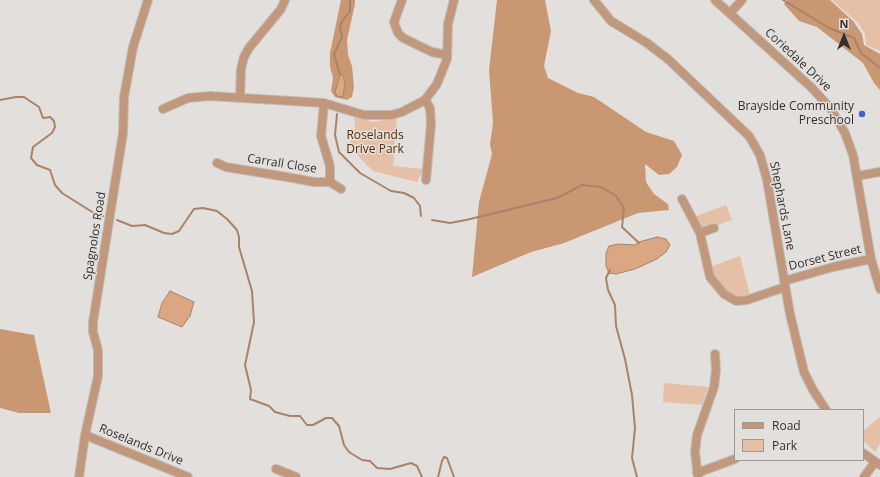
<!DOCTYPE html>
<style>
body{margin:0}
#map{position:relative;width:880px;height:477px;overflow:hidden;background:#e3dfdc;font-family:"Open Sans",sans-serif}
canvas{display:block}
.legend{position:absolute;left:734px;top:409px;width:130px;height:52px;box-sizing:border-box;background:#e3dfdc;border:1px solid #9d9997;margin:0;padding:5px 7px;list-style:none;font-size:12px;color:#333130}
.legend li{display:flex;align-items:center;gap:8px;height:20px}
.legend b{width:20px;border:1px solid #9d9997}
.north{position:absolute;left:824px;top:16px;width:40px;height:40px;-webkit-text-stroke:3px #e3dfdc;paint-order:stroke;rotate:0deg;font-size:11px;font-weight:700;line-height:16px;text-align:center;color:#333130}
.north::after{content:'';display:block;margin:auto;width:14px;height:18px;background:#333130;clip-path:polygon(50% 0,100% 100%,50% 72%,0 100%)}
</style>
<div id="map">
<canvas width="880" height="477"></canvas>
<ul class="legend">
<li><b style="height:5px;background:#c1987c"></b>Road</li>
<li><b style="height:11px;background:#e5c0a7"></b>Park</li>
</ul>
<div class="north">N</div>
</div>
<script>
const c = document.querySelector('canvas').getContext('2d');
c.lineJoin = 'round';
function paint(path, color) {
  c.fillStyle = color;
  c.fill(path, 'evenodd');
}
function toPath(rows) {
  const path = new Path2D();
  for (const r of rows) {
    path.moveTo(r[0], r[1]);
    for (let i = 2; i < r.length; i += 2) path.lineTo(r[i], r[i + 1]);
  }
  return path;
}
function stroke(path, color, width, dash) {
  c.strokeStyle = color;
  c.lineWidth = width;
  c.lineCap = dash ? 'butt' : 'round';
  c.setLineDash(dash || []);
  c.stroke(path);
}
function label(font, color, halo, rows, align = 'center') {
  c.font = font + ' "Open Sans",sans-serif';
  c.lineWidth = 3;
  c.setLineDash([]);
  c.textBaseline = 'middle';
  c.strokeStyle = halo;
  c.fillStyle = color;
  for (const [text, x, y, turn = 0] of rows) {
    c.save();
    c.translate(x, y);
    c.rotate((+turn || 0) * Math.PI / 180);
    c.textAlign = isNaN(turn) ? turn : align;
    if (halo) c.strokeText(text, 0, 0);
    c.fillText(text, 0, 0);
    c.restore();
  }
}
paint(toPath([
 [832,0,880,0,880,51,866,45,865,34,858,23],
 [354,116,373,122,397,117,393,166,424,169,417,182,373,171,361,159,350,144,355,128],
 [726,205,732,220,701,231,696,216],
 [740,256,751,299,732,300,707,268],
 [664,383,708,387,702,405,663,402],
 [880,417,880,444,875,452,863,440,863,431]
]), '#e5c0a7');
paint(toPath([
 [341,0,355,0,355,4,347,40,348,55,352,66,354,87,352,97,347,100,335,97,331,91,333,78,330,67,330,53],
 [497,0,545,0,551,31,544,66,548,78,578,93,594,97,646,132,674,141,682,155,677,167,669,174,659,175,645,164,646,182,654,194,668,204,669,210,638,213,564,243,531,252,472,277,479,202,492,154,490,144,493,123,489,70],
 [787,0,830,0,853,21,862,34,864,45,880,54,880,90,874,83,863,63,817,27,799,21,784,4],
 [0,329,34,335,51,413,19,413,0,408]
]), '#ca9773');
const water = toPath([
 [340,74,343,75,345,83,343,97,337,96,335,93,340,74],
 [657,237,666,239,670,245,666,252,657,259,635,269,616,274,609,273,606,266,606,253,609,246,618,244,635,245,639,242,657,237],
 [170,291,194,302,190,316,182,327,158,317,162,303,170,291]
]);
paint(water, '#dba682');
stroke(water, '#a98369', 1);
stroke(toPath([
 [783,0,829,28,854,38,861,53,880,68],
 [340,75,334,54,342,37,340,28,341,23,350,11,350,0],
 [0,100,16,97,24,97,39,107,43,118,50,117,54,121,55,127,52,133,33,147,31,158,37,165,50,170,55,185,62,193,97,215,103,216],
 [337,114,335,135,339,152,360,173,391,191,404,193,414,198,420,206,421,216],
 [117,220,132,226,145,225,164,233,172,234,179,231,194,209,203,208,217,211,227,219,237,230,239,237,239,247,252,291,254,322,245,365,251,390,250,399,269,406,275,412,290,416,300,416,307,425,313,425,326,418,332,418,339,426,344,445,349,452,362,460,370,461,377,468,390,469,411,463,417,466,422,477],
 [432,220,450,223,466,220,557,198,582,185,601,187,616,196,624,208,622,227,639,243],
 [610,270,606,278,608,290,615,305,616,326,625,359,632,395,635,428,632,458,637,477],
 [438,477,442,461,444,457,447,458,454,477]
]), '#a98369', 2);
const minor = toPath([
 [402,0,394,22,398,33,403,38,432,52,447,55],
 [594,0,611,21,647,43,669,60,749,136,760,155,767,180,790,314,804,372,813,390,826,410],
 [715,0,812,88,831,109,845,133,853,155,871,259,880,289],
 [730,13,742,0],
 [240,97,241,69,244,57,249,48,281,9,285,0],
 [425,100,430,108,431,124,426,180],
 [324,103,321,136,330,166,330,182],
 [163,109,188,98,210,96,324,103,364,115,391,115,402,112,425,100,437,84,447,59,448,24,454,0],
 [217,163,226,167,287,177,314,182,330,182,341,189],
 [857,176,880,172],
 [682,199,700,233,710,277,724,294,736,301,747,300,785,287],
 [700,233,714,228],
 [784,281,833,267,871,259],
 [85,435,188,477],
 [863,453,880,465],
 [276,469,296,477],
 [697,473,735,459],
 [79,477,85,435,98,376,98,350,93,332,93,322,123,133,124,97,133,47,148,0],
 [698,477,695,452,697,435,714,387,716,370,715,354],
 [864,477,875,462]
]);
stroke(minor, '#c0bcba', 10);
stroke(minor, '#c1987c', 8);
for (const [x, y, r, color] of [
 [862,114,4,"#3c64d5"]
]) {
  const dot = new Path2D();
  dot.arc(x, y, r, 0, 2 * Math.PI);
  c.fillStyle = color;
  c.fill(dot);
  stroke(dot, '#e3dfdc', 1.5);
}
label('12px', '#333130', '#e3dfdc', [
 ["Coriedale Drive",798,60,43],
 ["Carrall Close",282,164,9],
 ["Shephards Lane",782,206,79],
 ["Spagnolos Road",95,236,-81],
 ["Dorset Street",825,258,-14],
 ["Roselands Drive",141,445,22]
]);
label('12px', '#333130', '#e3dfdc', [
 ["Brayside Community",854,107],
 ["Preschool",854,121]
], 'right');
label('12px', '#5c2c00', '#e3dfdc', [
 ["Roselands",375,136],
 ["Drive Park",375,150]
]);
</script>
